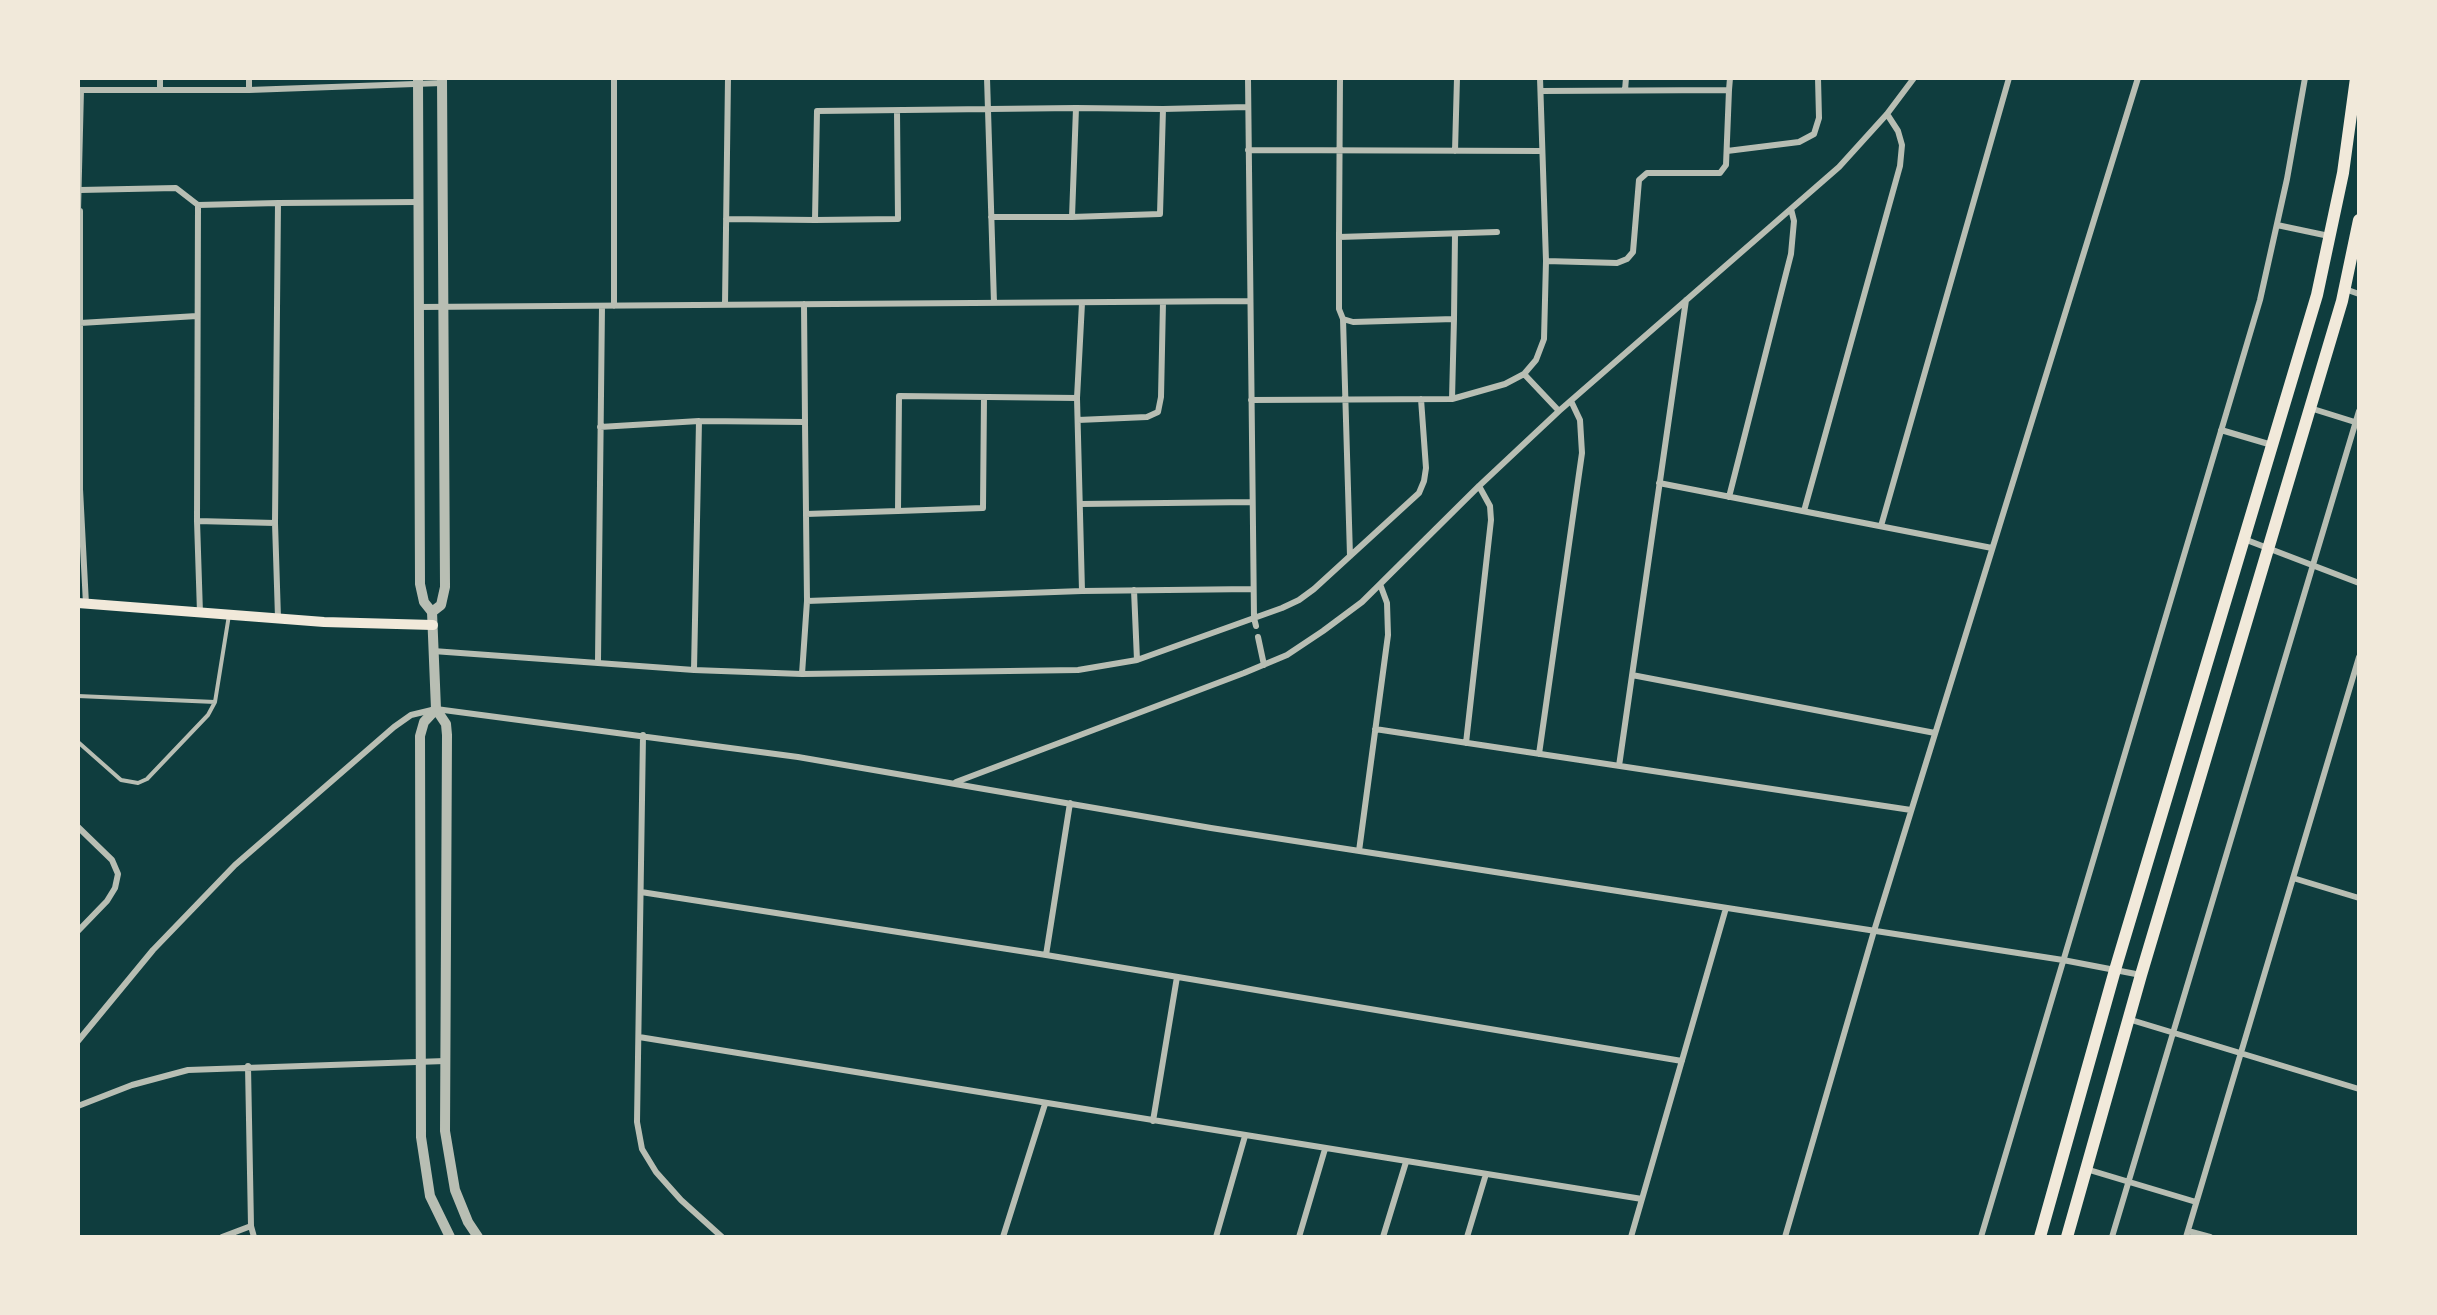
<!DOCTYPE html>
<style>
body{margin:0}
#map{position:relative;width:2437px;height:1315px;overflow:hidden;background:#0f3d3e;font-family:"Titillium Web",sans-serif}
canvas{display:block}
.frame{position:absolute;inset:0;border:80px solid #f1e9da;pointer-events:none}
</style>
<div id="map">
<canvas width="2437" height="1315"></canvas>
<div class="frame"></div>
</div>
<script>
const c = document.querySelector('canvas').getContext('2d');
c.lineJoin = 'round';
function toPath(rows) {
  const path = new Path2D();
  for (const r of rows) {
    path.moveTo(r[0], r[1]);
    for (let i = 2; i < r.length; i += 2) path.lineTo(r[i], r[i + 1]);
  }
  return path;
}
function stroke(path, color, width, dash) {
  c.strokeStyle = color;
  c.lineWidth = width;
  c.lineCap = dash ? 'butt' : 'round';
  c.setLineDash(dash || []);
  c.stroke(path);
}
stroke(toPath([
 [78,696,215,702],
 [78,742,121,780,138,783,147,779,208,715,215,702,229,615]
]), '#b8beb3', 4);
stroke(toPath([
 [160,78,160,90],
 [614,78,614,306],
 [987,78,994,303],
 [78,90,249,90,442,83],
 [249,90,249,78],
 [1625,90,1626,78],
 [1541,91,1729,90,1730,78],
 [1163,109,1248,107],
 [1248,150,1542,151],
 [1455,151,1457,78],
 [1727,151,1799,142,1814,134,1819,118,1818,78],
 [80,190,176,188,198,205],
 [278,203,275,523,197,521,198,205,278,203,418,202],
 [78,211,81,90],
 [80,211,80,489,86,604],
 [991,217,1072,217,1160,214,1163,109,1076,108,1072,217],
 [726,219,815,220,817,111,1076,108],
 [815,220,898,219,897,111],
 [2277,225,2329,236],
 [1339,237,1340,78],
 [1546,261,1617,263,1627,259,1633,252,1639,180,1647,173,1720,173,1726,165,1729,90],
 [2345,289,2359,294],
 [725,305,728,78],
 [419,307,1250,301],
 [1343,319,1350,556],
 [1454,319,1455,234],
 [80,323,197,316],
 [1524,374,1559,411],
 [1077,398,1082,303],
 [1452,399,1505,384,1524,374,1536,360,1544,339,1546,261,1540,78],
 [1251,400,1452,399,1454,319,1353,322,1343,319,1339,309,1339,237,1497,232],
 [2310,408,2358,423],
 [1078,420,1147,417,1158,412,1161,397,1163,302],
 [805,422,806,514,898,511,899,396,1077,398,1082,591,807,601,806,514],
 [600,427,699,421,805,422,804,304],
 [2221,430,2272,445],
 [1659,483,1992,548],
 [1729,497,1791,254,1794,221,1791,209],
 [1080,504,1252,502],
 [898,511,983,508,984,397],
 [1804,511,1900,166,1902,145,1898,131,1887,114],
 [197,521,200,613],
 [275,523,278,618],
 [1881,526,2009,78],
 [2244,539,2359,583],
 [1134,590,1137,660],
 [1082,591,1253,589],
 [1256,626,1254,618,1282,608,1299,600,1314,589,1419,493,1424,481,1426,468,1421,399],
 [1258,637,1264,665],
 [433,651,694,670,802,674,1078,670,1137,660,1254,618,1248,78],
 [598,661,602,306],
 [694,670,699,421],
 [802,674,807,601],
 [1632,675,1935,733],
 [1375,729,1911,810],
 [643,735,637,1122,642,1149,656,1172,681,1200,722,1237],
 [1466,743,1491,520,1490,506,1479,486],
 [1539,754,1582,453,1580,420,1571,401],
 [1619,766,1686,300],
 [956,782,1244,673,1287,655,1323,631,1362,602,1479,486,1559,411,1839,167,1887,114,1914,78],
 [78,827,112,860,118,874,115,888,107,901,78,931],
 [1359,851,1388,635,1387,603,1380,584],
 [2293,878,2359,898],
 [641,892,1046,955,1682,1061],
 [1046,955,1070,803],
 [2128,1019,2359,1089],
 [639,1037,1642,1199],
 [78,1041,153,950,235,865,394,727,411,715,436,709,798,757,1211,828,2063,960,2141,975],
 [248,1066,251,1226,254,1237],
 [78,1106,132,1085,188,1070,445,1061],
 [1153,1121,1177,977],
 [2086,1169,2196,1202],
 [2188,1231,2210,1237],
 [222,1237,251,1226],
 [1003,1237,1045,1104],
 [1216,1237,1245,1136],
 [1299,1237,1325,1149],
 [1383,1237,1406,1162],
 [1467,1237,1486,1174],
 [1631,1237,1726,908],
 [1785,1237,1874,931,2138,78],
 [1981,1237,2260,300,2287,179,2305,78],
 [2112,1237,2359,411],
 [2186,1237,2359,657]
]), '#b8beb3', 6);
stroke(toPath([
 [418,78,420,584,424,602,432,612,436,709],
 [432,612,441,605,445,587,442,78],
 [436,709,424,722,420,736,421,1137,430,1196,450,1237],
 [436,709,446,724,447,735,445,1131,455,1190,468,1222,478,1237]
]), '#b8beb3', 10);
stroke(toPath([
 [78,603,324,622,433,625]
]), '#f1e9da', 10);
stroke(toPath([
 [2040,1237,2115,970,2317,295,2343,173,2356,78],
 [2067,1237,2141,975,2342,301,2359,220]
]), '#f1e9da', 12);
</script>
